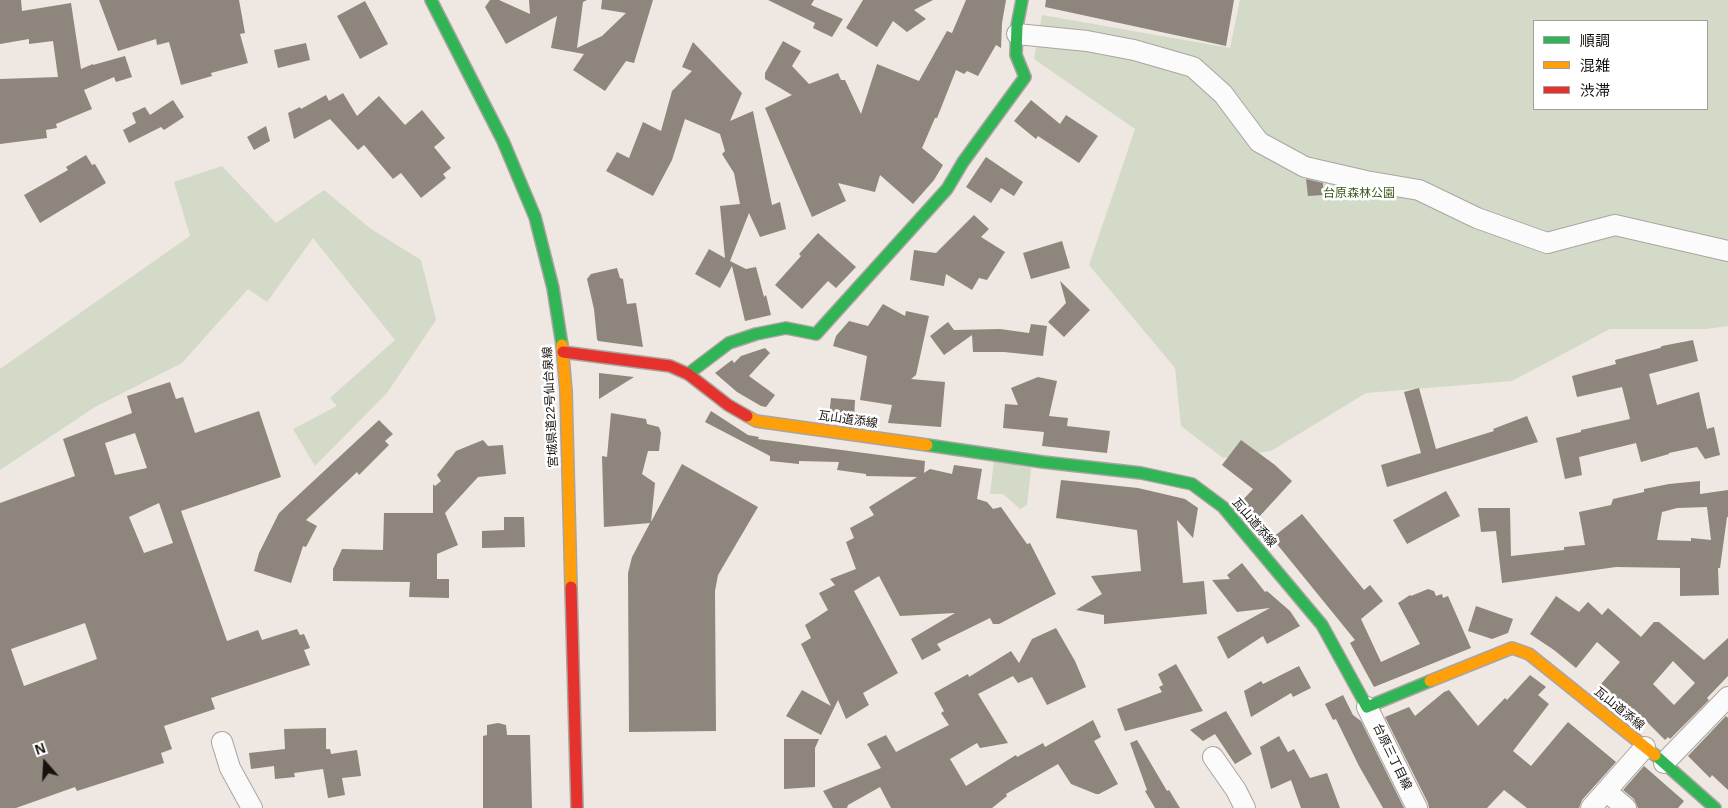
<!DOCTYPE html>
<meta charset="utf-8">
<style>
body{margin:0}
#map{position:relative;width:1728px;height:808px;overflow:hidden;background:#eee7e2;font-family:Arial,"Noto Sans JP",sans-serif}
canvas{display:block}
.legend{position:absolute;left:1533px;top:20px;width:175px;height:90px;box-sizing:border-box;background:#fff;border:1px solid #a1a09f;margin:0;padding:6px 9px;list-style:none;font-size:15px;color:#15110e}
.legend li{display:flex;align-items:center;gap:10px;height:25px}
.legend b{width:25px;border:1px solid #a1a09f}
.north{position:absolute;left:20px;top:738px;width:50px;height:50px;-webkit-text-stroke:4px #fff;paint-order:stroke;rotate:341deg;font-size:14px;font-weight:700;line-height:20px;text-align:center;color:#15110e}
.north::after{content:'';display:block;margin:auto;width:18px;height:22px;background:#15110e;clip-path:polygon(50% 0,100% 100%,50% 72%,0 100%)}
</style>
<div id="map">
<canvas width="1728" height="808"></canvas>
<ul class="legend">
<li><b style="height:6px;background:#30b455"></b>順調</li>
<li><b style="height:6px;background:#ff9f0a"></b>混雑</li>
<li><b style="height:6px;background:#e5322d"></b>渋滞</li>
</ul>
<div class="north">N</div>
</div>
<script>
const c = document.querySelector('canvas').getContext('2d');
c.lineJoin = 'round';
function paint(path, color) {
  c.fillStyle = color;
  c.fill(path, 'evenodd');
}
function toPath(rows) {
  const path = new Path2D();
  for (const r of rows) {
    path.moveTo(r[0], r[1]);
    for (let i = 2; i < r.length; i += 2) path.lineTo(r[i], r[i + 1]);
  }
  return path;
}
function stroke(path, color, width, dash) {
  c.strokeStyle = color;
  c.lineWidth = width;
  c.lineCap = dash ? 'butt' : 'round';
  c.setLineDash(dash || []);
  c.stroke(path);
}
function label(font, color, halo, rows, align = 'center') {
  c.font = font + ' Arial,"Noto Sans JP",sans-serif';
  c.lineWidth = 5;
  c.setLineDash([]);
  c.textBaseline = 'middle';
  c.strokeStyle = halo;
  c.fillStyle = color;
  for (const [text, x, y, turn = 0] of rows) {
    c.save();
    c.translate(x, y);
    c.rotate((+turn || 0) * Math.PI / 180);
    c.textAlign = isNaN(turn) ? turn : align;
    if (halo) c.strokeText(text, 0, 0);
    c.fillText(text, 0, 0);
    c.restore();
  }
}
paint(toPath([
 [1240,0,1728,0,1728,326,1706,329,1610,329,1512,381,1366,393,1271,451,1223,458,1181,426,1175,368,1089,265,1135,129,1034,59,1042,15,1230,48],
 [1534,21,1707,21,1707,109,1534,109],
 [222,166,276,223,324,190,371,229,421,260,436,320,387,393,315,466,293,429,337,406,330,398,395,340,313,238,267,302,248,289,182,363,95,407,0,470,0,369,190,236,174,182],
 [994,461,1031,468,1027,505,1020,509,1003,494,990,494]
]), '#d4dac8');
paint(toPath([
 [0,0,21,0,22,11,71,3,81,69,93,64,93,65,125,56,132,77,116,82,114,77,84,90,92,109,56,124,57,128,46,130,47,138,0,144,0,79,58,77,53,41,29,44,29,39,0,44],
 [99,0,239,0,245,33,240,34,248,63,211,73,212,76,181,85,169,42,157,45,156,39,118,51],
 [490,0,499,0,530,14,529,0,587,0,583,2,577,48,602,36,626,13,601,9,602,0,653,0,634,63,626,61,605,91,573,70,584,54,551,48,557,16,506,44,485,7],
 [768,0,814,0,811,5,843,19,832,37,813,28,815,23],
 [863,0,933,0,914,10,926,19,907,32,893,21,877,47,846,28],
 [966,0,1006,0,1002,23,1001,48,996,45,978,76,967,71,964,74,956,70,937,118,935,118,922,148,943,165,934,180,913,204,880,175,875,192,838,183,846,201,812,217,765,108,792,95,765,79,765,73,783,41,801,51,792,66,809,84,838,73,841,80,845,80,861,114,877,64,919,81,947,31,952,33],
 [1046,0,1234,0,1226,46,1045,7],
 [365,1,388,44,360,59,337,16],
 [693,42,742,93,730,121,753,111,772,205,780,202,786,229,760,237,749,213,730,261,746,269,756,267,764,297,766,295,771,315,745,321,732,266,720,288,695,274,709,249,725,258,720,206,740,204,734,173,722,154,725,151,720,134,685,119,672,160,653,196,606,171,617,152,629,158,643,122,661,131,672,91,692,71,682,67],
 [306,43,310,60,278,68,274,50],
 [343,93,357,116,379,96,405,125,422,110,445,138,434,147,451,168,443,174,446,178,421,198,401,173,393,179,364,145,358,150,330,119,294,139,288,113,300,107,301,109,326,95,329,101],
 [173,100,184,117,164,130,161,127,129,143,123,130,136,123,132,113,145,107,150,115],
 [1031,100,1060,124,1066,115,1098,136,1079,163,1038,136,1036,139,1014,121],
 [266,126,270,141,254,150,247,137],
 [86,155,92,165,95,164,106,183,40,223,24,195,68,170,66,167],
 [986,157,1023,182,1014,196,1001,188,991,203,966,187],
 [1306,179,1323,183,1323,195,1308,196],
 [974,215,989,229,981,237,1005,252,987,280,979,278,972,290,946,274,944,286,910,280,914,250,936,253],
 [818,233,856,267,836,288,828,281,802,309,775,285,801,256,799,254],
 [1062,241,1070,268,1031,279,1023,253],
 [617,268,620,278,623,279,627,304,636,303,643,347,598,341,597,339,594,309,587,279,591,274],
 [1060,281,1090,310,1064,337,1048,322,1066,303],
 [883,304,905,316,906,311,929,316,916,375,911,379,945,382,941,427,888,423,892,405,860,400,867,356,833,346,836,336,849,321,868,326],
 [948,322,954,330,1000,329,1029,333,1031,324,1047,326,1043,356,1004,352,973,352,972,335,944,355,930,336],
 [1693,340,1698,361,1649,374,1657,405,1699,392,1707,429,1714,427,1720,455,1705,459,1697,447,1669,453,1669,454,1641,462,1636,443,1579,457,1582,475,1565,479,1556,438,1581,432,1581,430,1630,419,1622,387,1577,397,1572,376,1616,364,1615,360,1660,348,1662,346],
 [765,348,770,353,749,376,775,395,766,407,761,406,737,392,715,373,732,360,734,363,741,356],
 [599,373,634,377,599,399],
 [1038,377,1057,381,1049,416,1068,418,1067,426,1110,431,1107,453,1042,446,1044,432,1003,428,1005,404,1018,405,1011,388],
 [170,382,176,399,183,397,195,433,259,411,281,477,181,511,227,641,258,630,262,640,297,629,300,635,304,634,310,648,304,650,310,665,211,698,215,709,164,726,172,749,161,753,164,763,77,791,75,787,16,808,0,808,0,503,75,476,63,439,132,413,127,396],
 [135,433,147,468,115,475,105,443],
 [159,503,173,543,144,553,129,517],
 [85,623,97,659,24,686,11,649],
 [1419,388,1436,449,1494,431,1493,429,1527,416,1538,442,1387,487,1381,465,1421,453,1404,392],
 [831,398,855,400,854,419,829,416],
 [711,411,748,435,759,437,758,439,925,461,924,473,930,469,952,474,954,465,982,469,977,499,987,502,993,509,1001,507,1027,544,1030,543,1056,594,999,624,993,624,990,618,937,644,941,650,922,660,911,639,955,613,900,616,879,576,854,591,898,673,863,693,869,705,846,719,838,700,821,735,786,716,802,690,831,706,801,644,811,638,805,625,828,610,819,593,835,585,830,579,856,569,846,542,854,538,850,528,874,515,869,507,917,477,866,476,866,474,837,470,839,462,799,461,799,464,770,461,770,456,705,422],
 [611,413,646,419,647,424,659,427,661,433,659,451,648,451,642,474,655,483,651,522,682,464,758,507,718,575,715,591,716,731,629,732,628,573,632,557,650,523,604,527,602,456,607,457],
 [379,420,393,434,385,441,389,445,359,475,357,472,306,520,317,526,306,547,303,546,291,583,254,571,259,553,279,513],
 [483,440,488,446,503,445,506,474,478,477,445,513,458,545,437,554,437,579,449,579,449,598,409,597,410,582,333,581,333,569,342,549,383,550,384,513,433,513,433,484,435,486,441,481,437,475,456,451],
 [1241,440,1275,465,1292,481,1258,518,1241,502,1253,489,1222,465],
 [1061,480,1138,488,1185,499,1198,508,1193,538,1177,520,1183,583,1204,581,1207,614,1104,624,1104,615,1076,610,1102,594,1091,576,1141,571,1137,530,1056,518],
 [1700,481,1700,494,1728,490,1728,517,1727,517,1720,568,1718,568,1719,595,1680,596,1680,568,1616,567,1502,583,1496,531,1481,532,1478,508,1510,508,1511,556,1564,550,1564,547,1585,545,1579,512,1611,505,1613,499,1644,492,1644,489,1669,484],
 [1707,507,1711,540,1691,538,1691,541,1657,540,1662,512,1677,508],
 [1446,491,1460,516,1407,544,1393,520],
 [1302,514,1364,590,1370,585,1383,601,1361,619,1381,662,1420,644,1398,603,1410,595,1411,596,1428,589,1434,591,1436,596,1442,594,1443,598,1448,596,1471,648,1374,687,1350,643,1355,640,1272,538],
 [504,517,524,517,525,547,482,548,482,531,504,530],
 [1242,563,1265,592,1267,591,1290,611,1300,626,1267,644,1263,636,1228,659,1217,637,1270,608,1237,612,1212,580,1230,579,1227,575],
 [1556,596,1579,612,1588,602,1602,615,1608,608,1641,637,1654,622,1659,622,1704,660,1728,638,1728,676,1707,698,1709,700,1670,739,1668,737,1665,740,1633,708,1631,710,1601,684,1620,662,1597,642,1576,668,1554,650,1530,634],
 [1673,661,1695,683,1674,705,1653,684],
 [1476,606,1513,619,1508,633,1492,639,1468,631],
 [1056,628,1075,661,1086,687,1047,705,1032,677,1018,683,1013,676,978,694,1008,743,980,748,977,743,950,759,966,786,1016,755,1017,757,1043,743,1045,747,1093,720,1101,737,1094,741,1118,784,1099,794,1096,794,1071,784,1058,764,1006,794,1007,796,992,808,891,808,880,787,848,805,847,808,833,808,823,791,881,768,867,744,886,735,896,752,949,725,941,713,944,711,934,693,968,674,969,677,1011,651,1019,663,1032,639],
 [1176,664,1203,711,1125,731,1117,709,1162,692,1159,687,1163,685,1158,674],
 [1299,666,1311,688,1293,697,1291,693,1251,717,1244,691,1261,681,1263,684],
 [1530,675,1546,687,1538,695,1549,704,1513,751,1531,766,1568,722,1616,762,1582,800,1579,808,1527,808,1504,790,1487,808,1429,808,1428,803,1385,717,1409,707,1415,716,1444,692,1449,690,1478,726,1505,698,1507,700],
 [1343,695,1353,715,1361,721,1404,808,1383,808,1359,766,1336,719,1333,720,1325,704],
 [1226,711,1252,754,1235,764,1215,734,1203,741,1190,730],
 [1726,716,1728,718,1728,790,1712,775,1710,778,1688,756],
 [498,723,506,725,507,735,530,735,532,808,483,808,483,736,487,735,487,725],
 [326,728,326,749,330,749,331,754,357,750,361,776,342,778,345,795,328,798,323,769,294,773,295,777,275,779,274,766,251,769,249,753,285,749,284,729],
 [1279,736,1288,752,1294,749,1310,778,1327,773,1340,808,1301,808,1291,780,1271,789,1260,747],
 [784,739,819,739,815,748,815,787,784,789],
 [1137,740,1167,791,1169,790,1180,808,1155,808,1145,791,1147,790,1130,743],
 [1644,766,1684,801,1678,808,1638,808,1634,799,1623,790]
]), '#8e857c');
const street = toPath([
 [1017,34,1087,41,1134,50,1193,67,1223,94,1259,142,1305,167,1366,181,1419,190,1477,218,1547,243,1615,225,1728,251],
 [1367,707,1417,808],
 [222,742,230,768,252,808],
 [1213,757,1236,790,1245,808],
 [1664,763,1728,697],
 [1606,791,1626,808],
 [1591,808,1645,747]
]);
const fast = toPath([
 [431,0,503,141,535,217,553,288,562,345],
 [688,374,729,343,756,334,786,328,816,334,947,189,963,162,1025,77,1016,55,1017,26,1022,0],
 [927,445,1043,462,1141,473,1192,484,1223,507,1322,625,1367,707,1430,681],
 [1655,755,1715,808]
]);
const slow = toPath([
 [562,345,566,391,571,587],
 [747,416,756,421,927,445],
 [1430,681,1512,648,1529,654,1655,755]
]);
const jam = toPath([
 [563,352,670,366,688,374,728,405,747,416],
 [571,587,577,808]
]);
stroke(street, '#aaa4a1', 22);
stroke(fast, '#aaa4a1', 14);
stroke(slow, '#aaa4a1', 14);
stroke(jam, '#aaa4a1', 14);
stroke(street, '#fcfbfb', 20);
stroke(fast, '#30b455', 11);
stroke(slow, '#ff9f0a', 11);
stroke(jam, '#e5322d', 11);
label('12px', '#3b5a1b', '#fff', [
 ["台原森林公園",1359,194]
]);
label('12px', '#15110e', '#fff', [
 ["宮城県道22号仙台泉線",551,407,-93],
 ["瓦山道添線",848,420,8],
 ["瓦山道添線",1254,523,49],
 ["瓦山道添線",1619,709,39],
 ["台原三丁目線",1392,757,64]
]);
</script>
